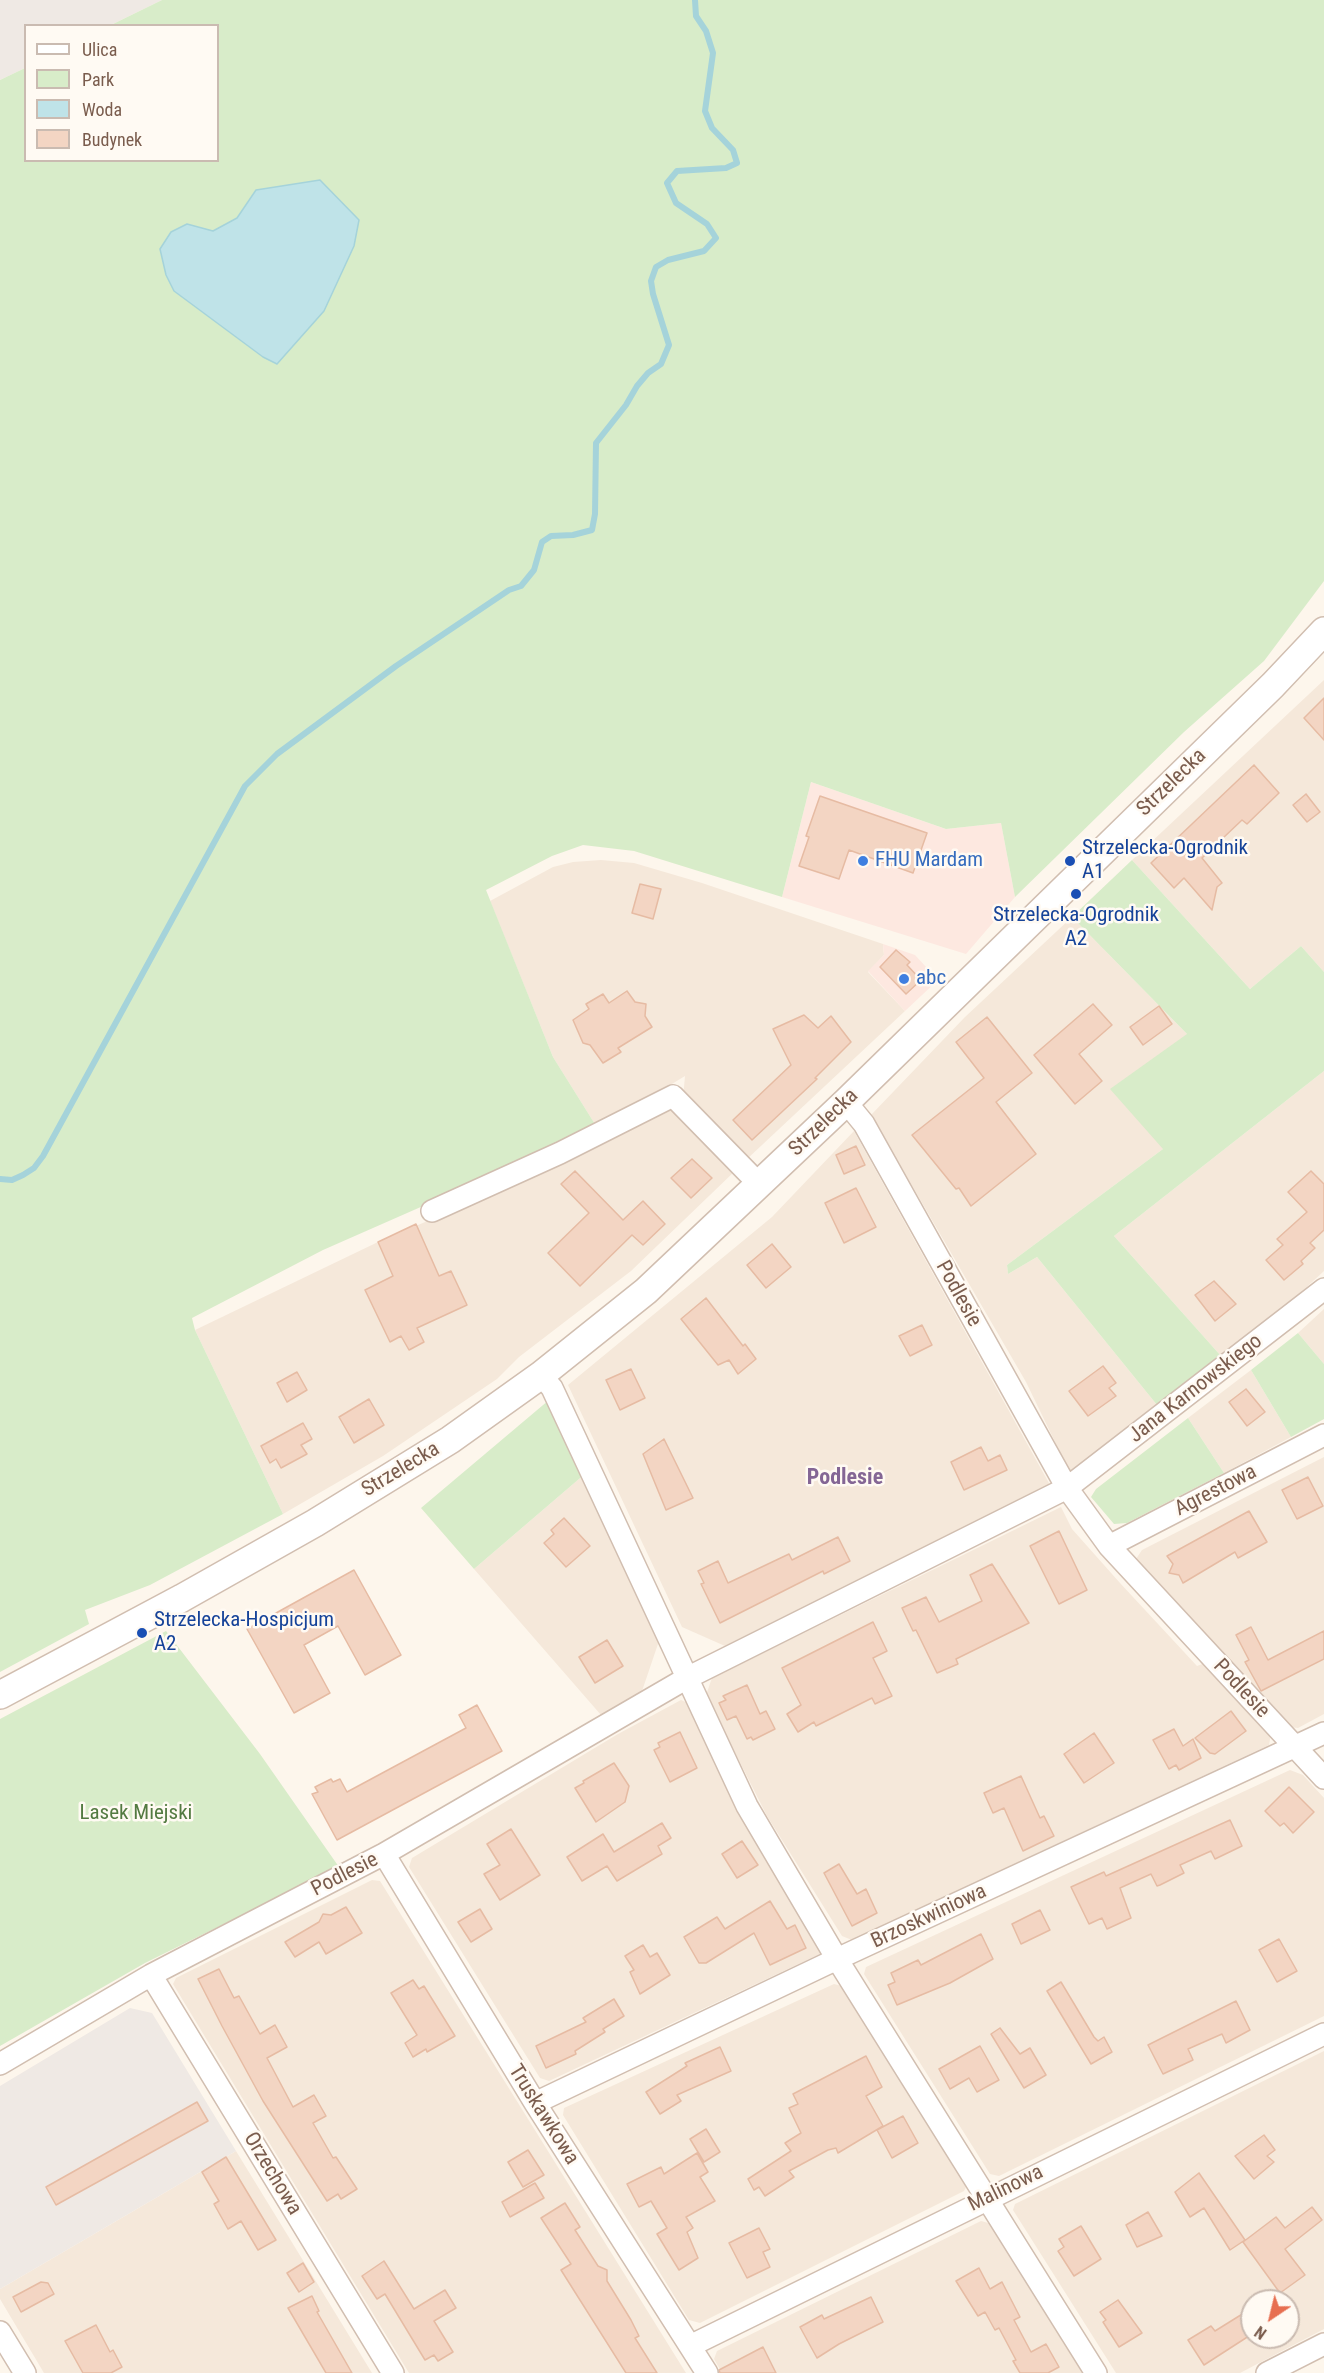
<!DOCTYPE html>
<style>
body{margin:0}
#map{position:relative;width:1324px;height:2373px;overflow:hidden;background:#fdf6ec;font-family:"Roboto Condensed",sans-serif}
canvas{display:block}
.legend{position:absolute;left:24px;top:24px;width:195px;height:138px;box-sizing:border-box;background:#fffaf3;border:2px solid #cabbb1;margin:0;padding:8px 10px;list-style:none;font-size:18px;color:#7a5c4d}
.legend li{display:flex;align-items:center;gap:12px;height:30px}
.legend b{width:30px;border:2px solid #cabbb1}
.north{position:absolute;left:1240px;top:2289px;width:60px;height:60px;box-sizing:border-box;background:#fffaf3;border:2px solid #cabbb1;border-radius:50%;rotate:215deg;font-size:16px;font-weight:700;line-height:24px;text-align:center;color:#7a5c4d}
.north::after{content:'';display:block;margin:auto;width:21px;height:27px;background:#e76f51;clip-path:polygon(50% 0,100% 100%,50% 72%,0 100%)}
</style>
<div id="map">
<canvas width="1324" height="2373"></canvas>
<ul class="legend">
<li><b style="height:8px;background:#fff"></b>Ulica</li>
<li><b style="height:16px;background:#d8ecc9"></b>Park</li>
<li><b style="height:16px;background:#bfe3e8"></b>Woda</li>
<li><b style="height:16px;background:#f3d5c3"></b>Budynek</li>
</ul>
<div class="north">N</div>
</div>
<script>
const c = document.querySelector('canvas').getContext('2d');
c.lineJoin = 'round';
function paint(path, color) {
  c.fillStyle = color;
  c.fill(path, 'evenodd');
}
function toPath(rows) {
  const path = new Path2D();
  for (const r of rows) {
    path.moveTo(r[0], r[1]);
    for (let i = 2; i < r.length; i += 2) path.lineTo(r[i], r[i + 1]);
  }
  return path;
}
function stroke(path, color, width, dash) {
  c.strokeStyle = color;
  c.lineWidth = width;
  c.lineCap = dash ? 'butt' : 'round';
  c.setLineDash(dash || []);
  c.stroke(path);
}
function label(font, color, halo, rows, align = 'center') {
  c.font = font + ' "Roboto Condensed",sans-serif';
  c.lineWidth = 5;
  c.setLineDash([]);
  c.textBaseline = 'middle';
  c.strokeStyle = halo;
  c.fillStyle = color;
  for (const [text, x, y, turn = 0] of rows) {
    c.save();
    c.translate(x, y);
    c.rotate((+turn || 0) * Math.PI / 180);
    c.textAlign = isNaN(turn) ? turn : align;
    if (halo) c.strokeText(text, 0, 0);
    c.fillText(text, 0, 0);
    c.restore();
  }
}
paint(toPath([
 [1324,680,1324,972,1301,946,1250,989,1132,860],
 [601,860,634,863,702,883,883,944,884,955,868,972,905,1011,746,1160,683,1098,685,1076,598,1129,553,1057,490,901,553,867,573,862],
 [1072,917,1187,1034,1163,1149,1007,1265,1008,1274,1037,1257,1157,1405,1070,1473,1026,1382,871,1115,965,1017],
 [1324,1071,1324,1271,1283,1309,1221,1356,1114,1236],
 [672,1103,736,1170,631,1271,519,1357,497,1379,383,1456,283,1514,195,1330,378,1242,477,1200],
 [854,1131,1050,1485,725,1646,682,1627,568,1385,772,1217],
 [1324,1309,1324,1364,1298,1333],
 [1251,1370,1291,1437,1224,1473,1188,1418],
 [1324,1457,1324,1714,1298,1728,1282,1726,1134,1562,1142,1550],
 [586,1473,659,1641,642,1691,601,1715,474,1569],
 [1061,1507,1072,1529,1120,1583,1197,1666,1205,1663,1271,1734,1269,1745,852,1940,842,1936,767,1816,706,1695,712,1678],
 [681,1700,688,1703,822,1953,549,2081,540,2078,409,1867,412,1858,618,1734],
 [1290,1770,1303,1775,1324,1798,1324,2016,999,2176,990,2174,864,1974,866,1967],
 [372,1880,380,1881,686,2373,409,2373,173,1984,176,1978],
 [834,1984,842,1986,967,2185,964,2191,700,2323,689,2320,563,2115,564,2108],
 [1324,2051,1324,2329,1240,2373,1116,2373,1013,2210,1015,2204],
 [1252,2301,1288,2301,1288,2337,1252,2337],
 [236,2151,372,2373,44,2373,0,2299,0,2289],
 [981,2221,992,2224,1087,2373,722,2373,714,2359,717,2351]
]), '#f5e8da');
paint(toPath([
 [811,782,946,829,1001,823,1015,897,966,954,782,897],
 [883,944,915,955,938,980,905,1011,868,971,884,955]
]), '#fde8e0');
paint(toPath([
 [0,0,162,0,111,25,26,26,25,68,0,80],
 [130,2008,152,2013,236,2151,0,2289,0,2086]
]), '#efe9e4');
paint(toPath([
 [162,0,1324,0,1324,581,1264,661,1184,732,1015,897,1001,823,946,829,811,782,782,897,634,851,583,845,552,856,486,890,553,1057,598,1129,323,1250,192,1318,195,1330,283,1514,150,1585,85,1610,89,1624,0,1672,0,80,25,68,26,160,218,160,218,26,111,25],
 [256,190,277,364,263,357,174,291,166,275,187,224,213,231,237,218],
 [1132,860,1250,989,1301,946,1324,972,1324,1071,1114,1236,1221,1356,1157,1405,1037,1257,1008,1274,1007,1265,1163,1149,1110,1089,1187,1034,1072,917],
 [1298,1333,1324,1364,1324,1419,1291,1437,1251,1370],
 [549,1400,586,1473,474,1569,421,1508],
 [1188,1418,1224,1473,1127,1523,1114,1524,1091,1497,1096,1489],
 [166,1631,260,1754,339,1867,145,1963,0,2046,0,1719]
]), '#d8ecc9');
const water = toPath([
 [320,180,359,220,354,246,324,311,277,364,263,357,174,291,166,275,160,249,171,232,187,224,213,231,237,218,256,190,320,180]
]);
paint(water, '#bfe3e8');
stroke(water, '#a5d3da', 1.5);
stroke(toPath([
 [0,1179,12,1180,23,1175,34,1168,43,1156,245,786,277,754,396,666,509,590,521,586,534,570,542,542,551,536,573,535,592,530,595,514,596,443,626,405,637,386,648,373,661,364,669,345,653,294,651,281,656,267,668,260,704,251,716,238,707,224,676,203,667,183,677,171,726,168,737,163,733,150,712,128,705,111,713,53,706,31,696,16,695,0]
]), '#a5d3da', 6);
const building = toPath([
 [1324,698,1324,740,1304,718,1324,698],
 [1254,765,1279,793,1247,824,1242,820,1202,858,1222,883,1217,887,1212,910,1184,878,1174,888,1151,863,1254,765],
 [1306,794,1320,812,1307,822,1293,805,1306,794],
 [820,796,927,833,913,873,849,850,839,879,799,866,809,837,806,836,820,796],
 [640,884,661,889,653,919,632,913,640,884],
 [896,950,910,962,907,965,921,980,906,994,880,967,896,950],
 [627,991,635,1002,646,1004,645,1016,652,1027,618,1048,621,1052,603,1063,590,1045,583,1043,573,1020,589,1009,586,1004,603,994,609,1003,627,991],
 [1093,1004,1112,1025,1079,1054,1102,1081,1075,1104,1034,1055,1093,1004],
 [1159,1006,1172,1024,1143,1045,1130,1027,1159,1006],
 [804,1015,818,1028,831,1016,851,1042,815,1078,817,1079,752,1140,733,1120,791,1065,773,1029,804,1015],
 [987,1017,1032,1073,996,1102,1036,1154,971,1206,959,1188,956,1189,912,1135,984,1078,956,1042,987,1017],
 [856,1146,865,1165,844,1174,836,1155,856,1146],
 [692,1159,712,1178,691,1198,671,1178,692,1159],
 [575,1171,623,1220,643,1201,665,1224,643,1245,632,1235,580,1286,548,1253,589,1213,561,1184,575,1171],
 [1311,1171,1324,1184,1324,1230,1310,1243,1315,1248,1301,1261,1303,1264,1284,1280,1266,1260,1283,1245,1277,1239,1307,1212,1288,1192,1311,1171],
 [856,1188,876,1227,844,1243,825,1203,856,1188],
 [416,1224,439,1276,451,1271,467,1305,417,1328,424,1342,409,1350,401,1336,390,1342,365,1290,393,1276,378,1242,416,1224],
 [772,1244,791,1267,766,1288,747,1265,772,1244],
 [1214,1281,1236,1304,1215,1321,1195,1295,1214,1281],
 [706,1298,743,1346,745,1344,756,1359,738,1374,729,1360,718,1365,681,1319,706,1298],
 [922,1325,932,1345,910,1356,899,1336,922,1325],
 [1103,1366,1116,1383,1109,1388,1116,1396,1088,1416,1069,1391,1103,1366],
 [631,1369,645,1398,620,1410,606,1380,631,1369],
 [297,1372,307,1390,287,1402,277,1383,297,1372],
 [1246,1389,1265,1412,1247,1426,1229,1402,1246,1389],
 [369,1399,384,1425,354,1443,339,1417,369,1399],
 [303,1423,312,1439,301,1445,307,1454,281,1468,276,1459,270,1463,261,1446,303,1423],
 [664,1439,693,1498,666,1510,643,1454,664,1439],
 [981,1447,988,1461,1000,1455,1007,1470,964,1490,951,1462,981,1447],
 [1308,1477,1323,1506,1297,1519,1282,1490,1308,1477],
 [1249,1511,1267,1542,1238,1558,1235,1552,1183,1583,1179,1575,1169,1573,1173,1564,1167,1556,1249,1511],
 [564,1518,590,1546,566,1567,544,1543,554,1534,551,1530,564,1518],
 [1059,1531,1087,1590,1059,1604,1030,1546,1059,1531],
 [838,1537,850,1561,824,1574,823,1571,720,1623,701,1584,704,1583,698,1571,718,1561,728,1583,789,1554,792,1560,838,1537],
 [992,1564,1029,1623,956,1659,958,1664,937,1673,916,1630,913,1631,902,1608,926,1597,939,1622,982,1601,970,1575,992,1564],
 [354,1570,401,1655,365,1675,338,1626,304,1645,330,1693,294,1713,247,1629,354,1570],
 [873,1622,887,1651,873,1658,892,1696,875,1704,872,1698,816,1726,814,1722,798,1732,787,1714,801,1705,782,1668,873,1622],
 [1251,1627,1268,1660,1324,1631,1324,1659,1261,1691,1245,1662,1249,1660,1236,1635,1251,1627],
 [607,1640,623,1666,595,1683,579,1657,607,1640],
 [747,1685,760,1714,766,1711,775,1729,753,1740,751,1737,747,1739,736,1716,727,1720,719,1703,726,1700,723,1696,747,1685],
 [477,1705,502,1751,337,1840,312,1794,318,1792,315,1787,331,1779,333,1782,340,1779,347,1792,466,1728,459,1715,477,1705],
 [1231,1711,1246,1731,1215,1754,1210,1753,1195,1738,1231,1711],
 [1174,1729,1183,1746,1193,1739,1201,1758,1179,1770,1176,1765,1169,1769,1153,1740,1174,1729],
 [680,1732,697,1768,670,1782,654,1750,660,1747,658,1743,680,1732],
 [1094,1733,1114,1763,1084,1783,1064,1754,1094,1733],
 [614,1763,629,1786,625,1802,596,1822,575,1788,584,1783,583,1781,614,1763],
 [1021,1776,1040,1818,1044,1816,1054,1836,1023,1851,1004,1808,993,1813,984,1793,1021,1776],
 [1289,1787,1314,1812,1293,1833,1284,1823,1280,1826,1265,1811,1289,1787],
 [1230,1820,1242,1846,1215,1859,1211,1851,1180,1865,1184,1873,1160,1885,1157,1886,1151,1874,1120,1888,1131,1918,1107,1929,1102,1918,1089,1924,1071,1887,1104,1872,1106,1876,1230,1820],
 [662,1823,671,1838,658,1846,662,1854,617,1881,607,1866,582,1881,567,1857,603,1834,614,1852,662,1823],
 [511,1829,540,1875,500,1900,484,1874,500,1865,487,1844,511,1829],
 [742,1841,758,1865,737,1878,722,1854,742,1841],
 [839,1864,857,1894,866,1889,877,1913,852,1926,824,1873,839,1864],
 [770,1901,787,1929,795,1925,806,1948,770,1965,754,1933,706,1963,699,1963,684,1937,717,1917,725,1929,770,1901],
 [346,1907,362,1933,326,1954,319,1942,295,1957,285,1942,319,1922,323,1914,331,1915,346,1907],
 [480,1909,492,1929,471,1942,458,1922,480,1909],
 [1040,1910,1050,1930,1021,1944,1012,1924,1040,1910],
 [981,1934,993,1959,950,1983,897,2005,888,1985,895,1982,891,1973,918,1960,921,1965,981,1934],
 [1279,1939,1297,1971,1277,1982,1259,1950,1279,1939],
 [643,1945,650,1957,657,1953,670,1975,640,1994,630,1972,634,1970,625,1956,643,1945],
 [219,1969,234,1998,239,1996,260,2034,275,2025,287,2047,267,2058,293,2107,314,2095,326,2116,313,2123,333,2158,336,2157,357,2189,341,2199,338,2194,327,2201,263,2101,222,2026,198,1979,219,1969],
 [413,1980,419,1989,424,1986,455,2036,427,2052,426,2049,413,2057,405,2043,417,2035,391,1993,413,1980],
 [1061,1982,1094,2037,1098,2041,1104,2037,1112,2052,1091,2064,1047,1991,1061,1982],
 [614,1999,624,2016,603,2029,605,2032,575,2051,576,2054,546,2068,536,2046,586,2022,583,2018,614,1999],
 [1236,2001,1250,2030,1226,2043,1222,2034,1188,2049,1193,2060,1163,2074,1148,2045,1236,2001],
 [1000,2028,1020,2054,1030,2048,1046,2075,1024,2088,991,2034,1000,2028],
 [980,2046,999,2080,977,2092,969,2078,950,2089,939,2069,980,2046],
 [720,2047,731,2071,677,2095,681,2101,660,2114,646,2092,687,2066,685,2063,720,2047],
 [866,2056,882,2087,866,2096,883,2126,838,2153,836,2148,828,2150,789,2171,794,2177,765,2196,759,2187,754,2190,748,2179,791,2151,785,2143,801,2133,789,2108,798,2104,793,2094,866,2056],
 [197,2102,208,2121,56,2205,46,2187,197,2102],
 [903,2116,918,2143,892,2158,877,2130,903,2116],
 [706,2129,720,2152,704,2162,690,2139,706,2129],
 [1264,2135,1275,2150,1267,2156,1274,2162,1254,2179,1235,2156,1264,2135],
 [528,2150,544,2175,523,2187,508,2162,528,2150],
 [697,2153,708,2172,700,2177,715,2201,686,2217,693,2228,687,2232,698,2258,679,2270,657,2234,667,2228,651,2201,639,2207,627,2184,661,2167,664,2174,697,2153],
 [226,2157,276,2240,258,2250,241,2221,228,2229,214,2204,219,2201,202,2172,226,2157],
 [1199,2173,1245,2240,1230,2250,1204,2208,1190,2217,1175,2192,1199,2173],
 [535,2183,544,2198,510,2217,502,2202,535,2183],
 [565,2203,580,2227,575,2230,598,2266,607,2270,607,2281,631,2320,639,2336,635,2338,657,2373,626,2373,561,2270,571,2264,541,2218,565,2203],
 [1312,2207,1322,2220,1285,2249,1305,2275,1280,2293,1243,2242,1276,2217,1285,2228,1312,2207],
 [1148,2212,1162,2236,1137,2247,1126,2225,1148,2212],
 [1081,2226,1101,2259,1074,2276,1058,2251,1064,2247,1059,2239,1081,2226],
 [759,2228,770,2249,763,2252,770,2267,747,2278,729,2243,759,2228],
 [384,2261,414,2309,445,2290,456,2308,434,2321,453,2352,438,2361,434,2355,425,2360,385,2294,377,2299,362,2276,384,2261],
 [303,2263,314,2282,299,2292,287,2273,303,2263],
 [979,2268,990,2289,1002,2282,1020,2317,1014,2320,1031,2352,1046,2344,1059,2367,1048,2373,1020,2373,1013,2361,1016,2360,999,2328,995,2330,985,2312,978,2316,956,2281,979,2268],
 [41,2282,48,2283,54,2294,21,2312,13,2297,41,2282],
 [312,2296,319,2311,317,2312,352,2373,326,2373,288,2308,312,2296],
 [871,2297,883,2322,839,2344,817,2358,800,2327,822,2315,824,2319,871,2297],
 [1118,2300,1142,2333,1119,2347,1103,2322,1106,2320,1100,2312,1118,2300],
 [1252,2308,1252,2334,1204,2365,1188,2340,1211,2326,1215,2331,1252,2308],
 [96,2325,110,2352,113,2350,122,2367,111,2373,83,2373,65,2341,96,2325],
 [763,2347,776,2373,720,2373,719,2370,763,2347]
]);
paint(building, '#f3d5c3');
stroke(building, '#e6bba3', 1.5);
const minor = toPath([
 [846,1102,864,1124,1067,1488,1109,1546,1324,1778],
 [432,1211,560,1153,673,1096,759,1184],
 [541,1375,552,1388,747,1806,837,1959,1096,2373],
 [1109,1546,1324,1435],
 [384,1854,535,2103,707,2373],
 [151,1975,393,2373],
 [0,2064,151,1975,384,1854,687,1678,1067,1488,1324,1289],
 [535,2103,837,1959,1324,1733],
 [0,2332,25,2373],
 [690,2346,1324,2034],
 [1267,2373,1324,2344]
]);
const tertiary = toPath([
 [0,1695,182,1598,315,1523,450,1440,541,1375,646,1291,846,1102,1273,685,1324,631]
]);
stroke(minor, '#d1beb0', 24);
stroke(tertiary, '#d1beb0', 30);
stroke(minor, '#fff', 21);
stroke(tertiary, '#fff', 27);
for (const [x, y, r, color] of [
 [863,861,6,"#3f7fe0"],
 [1070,861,6,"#1a4fb4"],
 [1076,894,6,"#1a4fb4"],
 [904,979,6,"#3f7fe0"],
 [142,1633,6,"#1a4fb4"]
]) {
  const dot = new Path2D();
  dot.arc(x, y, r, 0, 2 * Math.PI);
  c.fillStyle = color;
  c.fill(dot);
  stroke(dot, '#fffaf3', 2);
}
label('21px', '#7a5c4d', '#fffaf3', [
 ["Strzelecka",1172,783,-44],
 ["Strzelecka",824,1123,-44],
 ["Podlesie",958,1294,61],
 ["Jana Karnowskiego",1196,1389,-38],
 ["Strzelecka",401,1470,-31],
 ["Agrestowa",1216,1491,-27],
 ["Podlesie",1241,1689,47],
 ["Podlesie",345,1875,-27],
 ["Brzoskwiniowa",929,1917,-25],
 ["Truskawkowa",543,2115,58],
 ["Orzechowa",272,2174,59],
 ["Malinowa",1006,2189,-26]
]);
label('21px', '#164399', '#fffaf3', [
 ["Strzelecka-Ogrodnik",1082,849],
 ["A1",1082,873],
 ["Strzelecka-Ogrodnik",1076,916,"center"],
 ["A2",1076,940,"center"],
 ["Strzelecka-Hospicjum",154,1621],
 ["A2",154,1645]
], 'left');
label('21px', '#366cbe', '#fffaf3', [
 ["FHU Mardam",875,861],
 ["abc",916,979]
], 'left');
label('21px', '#537a41', '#fffaf3', [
 ["Lasek Miejski",136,1814]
]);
label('bold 22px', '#846695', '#fffaf3', [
 ["Podlesie",845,1478]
]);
</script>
